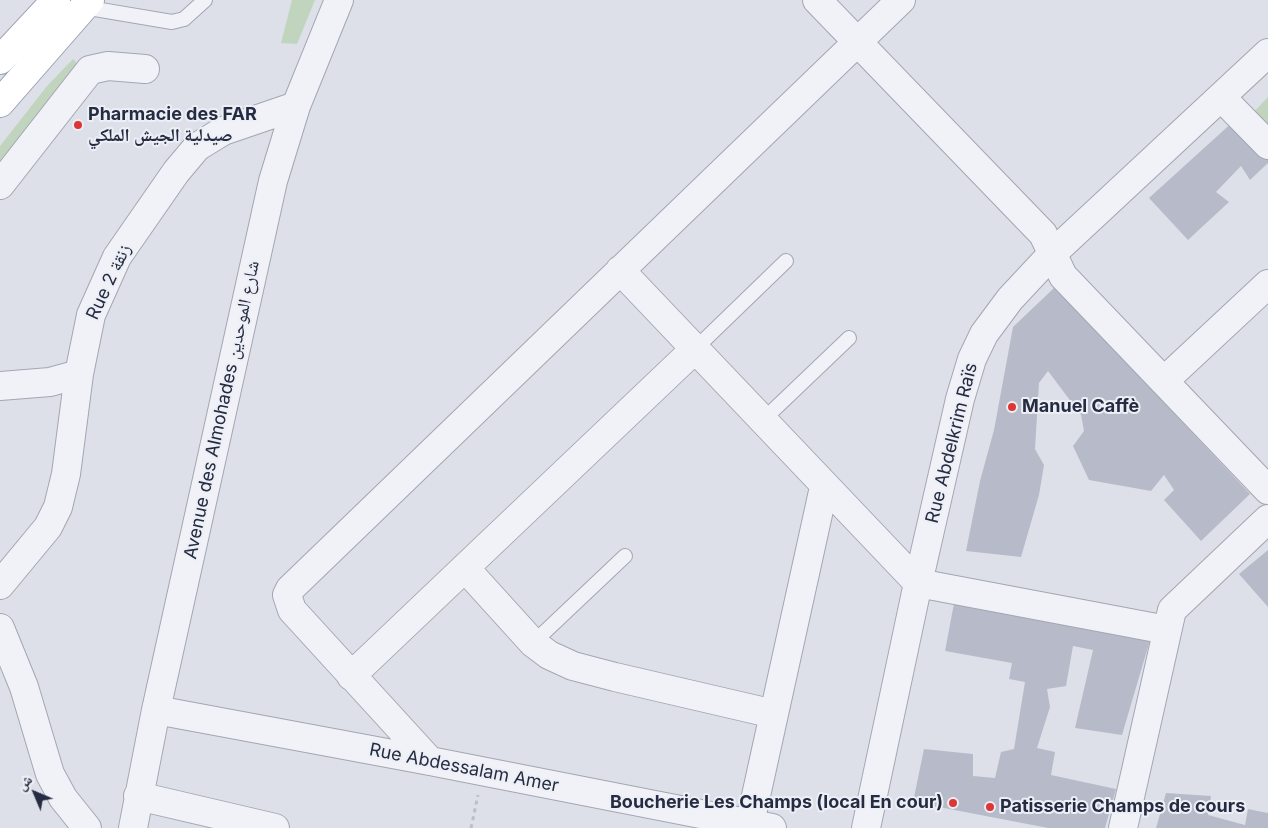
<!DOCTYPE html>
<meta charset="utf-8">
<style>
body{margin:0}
#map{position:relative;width:1268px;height:828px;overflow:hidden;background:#dee0e9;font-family:Inter,"Noto Naskh Arabic",sans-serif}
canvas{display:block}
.north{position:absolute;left:10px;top:768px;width:50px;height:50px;-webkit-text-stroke:4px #edeff6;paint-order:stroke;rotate:315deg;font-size:14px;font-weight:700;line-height:20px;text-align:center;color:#252b41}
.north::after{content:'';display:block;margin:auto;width:18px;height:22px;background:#252b41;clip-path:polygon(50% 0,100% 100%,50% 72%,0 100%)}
</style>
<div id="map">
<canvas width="1268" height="828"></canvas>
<div class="north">ش</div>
</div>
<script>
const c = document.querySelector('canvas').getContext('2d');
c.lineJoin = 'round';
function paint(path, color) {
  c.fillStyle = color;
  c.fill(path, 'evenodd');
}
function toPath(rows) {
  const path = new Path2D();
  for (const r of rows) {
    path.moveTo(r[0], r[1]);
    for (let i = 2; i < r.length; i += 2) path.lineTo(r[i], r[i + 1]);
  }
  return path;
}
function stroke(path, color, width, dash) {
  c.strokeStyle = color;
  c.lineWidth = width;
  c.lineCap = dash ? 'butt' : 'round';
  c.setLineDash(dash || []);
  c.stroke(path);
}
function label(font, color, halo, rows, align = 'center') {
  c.font = font + ' Inter,"Noto Naskh Arabic",sans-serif';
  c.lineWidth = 4;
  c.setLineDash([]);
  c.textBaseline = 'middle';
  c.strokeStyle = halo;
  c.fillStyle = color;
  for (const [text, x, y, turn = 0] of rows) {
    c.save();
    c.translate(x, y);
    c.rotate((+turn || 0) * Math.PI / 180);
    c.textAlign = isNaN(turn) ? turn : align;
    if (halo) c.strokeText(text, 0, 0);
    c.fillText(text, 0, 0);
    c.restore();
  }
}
paint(toPath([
 [292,0,315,0,297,44,281,43],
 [73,59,80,66,0,174,0,146,47,86],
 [1268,97,1268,135,1250,116]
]), '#c0d4be');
paint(toPath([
 [1236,119,1268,155,1268,163,1250,180,1241,166,1216,192,1229,202,1188,240,1149,198],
 [1055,287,1250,494,1201,541,1164,500,1174,490,1164,475,1151,491,1089,480,1073,446,1084,431,1081,415,1048,371,1039,383,1035,449,1044,465,1039,495,1021,557,966,551,980,481,994,430,1013,327],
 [1268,550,1268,607,1239,574],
 [955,598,1153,630,1122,735,1075,728,1093,650,1073,646,1066,686,1047,689,1050,707,1037,748,1055,752,1051,775,1116,789,1105,828,1048,828,913,802,924,749,973,754,973,776,995,778,1001,752,1014,749,1025,682,1009,679,1012,663,945,651],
 [1166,793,1211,796,1208,815,1245,825,1248,809,1268,813,1268,828,1156,828]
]), '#b7bbc9');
const lane = toPath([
 [83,7,172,22,184,19,205,0],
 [695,349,786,261],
 [762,421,849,338],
 [533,643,625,556]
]);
const street = toPath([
 [817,0,1043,234,1063,276,1268,490],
 [1221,97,1268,145],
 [0,185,90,70,108,66,145,69],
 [620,270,918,583,1167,630],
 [1164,381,1268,284],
 [0,386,50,382,79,374],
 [465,568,533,643,549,655,573,666,615,677,774,714],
 [0,585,48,527,58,507,66,474,79,374,91,315,117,257,176,172,197,147,223,131,296,106],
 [0,628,24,687,50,774,63,798,87,828],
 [351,676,695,349],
 [156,710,430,761,772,828],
 [430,761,292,610,287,595,290,589,901,0],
 [138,796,275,828],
 [750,823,824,487],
 [133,828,156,710,273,181,296,106,339,0],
 [866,828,918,583,960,399,972,359,984,334,1010,299,1052,254,1268,53],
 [1123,828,1172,610,1268,519]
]);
const primary = toPath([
 [0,60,56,0],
 [0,103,90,0]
]);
stroke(lane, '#a3a6b3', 16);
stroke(street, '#a3a6b3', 30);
stroke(primary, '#9ca2b6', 30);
stroke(toPath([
 [471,828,478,795]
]), '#bcbec8', 3, [4, 4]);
stroke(lane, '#f1f2f7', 14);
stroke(street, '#f1f2f7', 28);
stroke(primary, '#fff', 28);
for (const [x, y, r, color] of [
 [78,125,5,"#dc3635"],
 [1012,407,5,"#dc3635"],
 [953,803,5,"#dc3635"],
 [990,807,5,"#dc3635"]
]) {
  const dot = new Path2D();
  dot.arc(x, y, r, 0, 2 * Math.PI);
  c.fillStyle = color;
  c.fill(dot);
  stroke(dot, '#edeff6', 2);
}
label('bold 18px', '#252b41', '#edeff6', [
 ["Pharmacie des FAR",88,115],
 ["صيدلية الجيش الملكي",88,136],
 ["Manuel Caffè",1022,407],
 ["Boucherie Les Champs (local En cour)",943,803,"right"],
 ["Patisserie Champs de cours",1000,807]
], 'left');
label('18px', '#252b41', '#edeff6', [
 ["Rue 2 زنقة",109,282,-65],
 ["Avenue des Almohades شارع الموحدين",222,410,-78],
 ["Rue Abdelkrim Raïs",952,443,-76],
 ["Rue Abdessalam Amer",464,768,11]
]);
</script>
